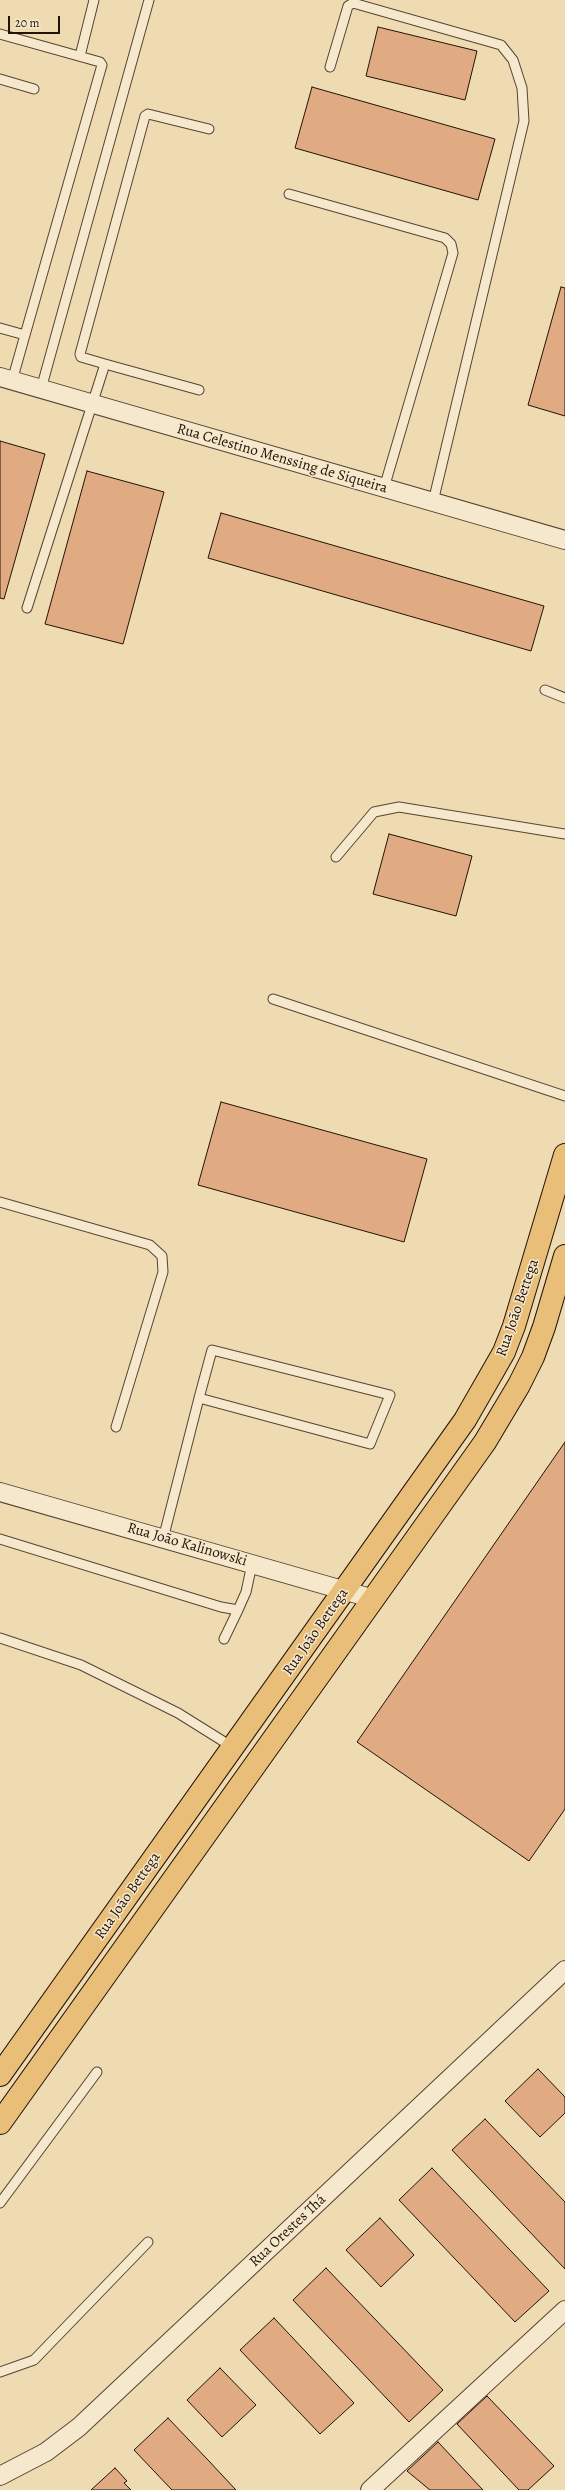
<!DOCTYPE html>
<meta charset="utf-8">
<style>
body{margin:0}
#map{position:relative;width:565px;height:2490px;overflow:hidden;background:#efdbb1;font-family:Alegreya,serif}
canvas{display:block}
.scale{position:absolute;left:8px;top:16px;width:52px;height:18px;box-sizing:border-box;border:2px solid #241207;border-top:0;padding-left:5px;font-size:12px;line-height:14px;white-space:nowrap;color:#241207;-webkit-text-stroke:3px #f5e8cc;paint-order:stroke}
</style>
<div id="map">
<canvas width="565" height="2490"></canvas>
<div class="scale">20 m</div>
</div>
<script>
const c = document.querySelector('canvas').getContext('2d');
c.lineJoin = 'round';
function paint(path, color) {
  c.fillStyle = color;
  c.fill(path, 'evenodd');
}
function toPath(rows) {
  const path = new Path2D();
  for (const r of rows) {
    path.moveTo(r[0], r[1]);
    for (let i = 2; i < r.length; i += 2) path.lineTo(r[i], r[i + 1]);
  }
  return path;
}
function stroke(path, color, width, dash) {
  c.strokeStyle = color;
  c.lineWidth = width;
  c.lineCap = dash ? 'butt' : 'round';
  c.setLineDash(dash || []);
  c.stroke(path);
}
function label(font, color, halo, rows, align = 'center') {
  c.font = font + ' Alegreya,serif';
  c.lineWidth = 3;
  c.setLineDash([]);
  c.textBaseline = 'middle';
  c.strokeStyle = halo;
  c.fillStyle = color;
  for (const [text, x, y, turn = 0] of rows) {
    c.save();
    c.translate(x, y);
    c.rotate((+turn || 0) * Math.PI / 180);
    c.textAlign = isNaN(turn) ? turn : align;
    if (halo) c.strokeText(text, 0, 0);
    c.fillText(text, 0, 0);
    c.restore();
  }
}
const building = toPath([
 [378,27,477,51,465,100,366,76,378,27],
 [312,87,495,139,478,200,295,148,312,87],
 [561,287,565,288,565,416,528,405,561,287],
 [0,441,45,454,4,599,0,598,0,441],
 [87,471,164,492,123,644,45,624,87,471],
 [221,513,544,606,531,651,208,558,221,513],
 [389,834,472,856,456,916,373,894,389,834],
 [221,1102,427,1159,404,1242,198,1185,221,1102],
 [565,1442,565,1809,529,1861,357,1742,565,1442],
 [538,2069,565,2097,565,2113,540,2137,505,2101,538,2069],
 [485,2119,565,2202,565,2269,452,2150,485,2119],
 [432,2168,549,2291,515,2322,399,2200,432,2168],
 [380,2218,414,2255,381,2287,346,2250,380,2218],
 [326,2268,443,2390,409,2422,293,2300,326,2268],
 [274,2318,354,2403,320,2434,240,2350,274,2318],
 [220,2368,256,2405,222,2437,187,2400,220,2368],
 [487,2396,554,2466,528,2490,519,2490,457,2424,487,2396],
 [168,2418,208,2460,236,2490,172,2490,134,2450,168,2418],
 [438,2442,483,2490,430,2490,407,2471,438,2442],
 [115,2468,127,2481,124,2483,131,2490,91,2490,115,2468]
]);
paint(building, '#e0ab83');
stroke(building, '#241207', 1);
const lane = toPath([
 [0,34,100,62,102,65,25,335],
 [80,56,94,0],
 [330,67,348,6,353,3,501,45,513,60,522,88,524,121,433,502],
 [0,79,34,89],
 [289,194,445,238,451,244,453,253,384,488],
 [0,328,25,335,12,381],
 [41,389,149,0],
 [199,390,105,364,81,357,80,354,145,116,148,114,209,129],
 [27,608,105,364],
 [545,690,565,698],
 [336,857,374,812,399,807,565,834],
 [273,999,565,1096],
 [0,1202,150,1245,162,1256,163,1272,116,1427],
 [0,1539,221,1607,238,1610,246,1592,252,1564],
 [163,1539,199,1398,370,1444,390,1395,212,1350,199,1398],
 [0,1638,81,1665,178,1713,234,1748],
 [224,1639,238,1610],
 [0,2203,97,2072],
 [0,2372,34,2360,148,2242]
]);
const street = toPath([
 [0,377,565,540],
 [0,1492,374,1599],
 [0,2476,46,2452,79,2427,565,1970],
 [370,2490,565,2310]
]);
const primary = toPath([
 [0,2075,465,1420,504,1352,514,1326,565,1155],
 [0,2123,485,1442,519,1385,533,1357,544,1327,565,1256]
]);
stroke(lane, '#574432', 11);
stroke(street, '#574432', 20);
stroke(primary, '#241207', 24);
stroke(lane, '#f5e8cc', 9);
stroke(street, '#f5e8cc', 18);
stroke(primary, '#e8be78', 22);
label('15px', '#241207', '#f5e8cc', [
 ["Rua Celestino Menssing de Siqueira",282,459,16],
 ["Rua João Bettega",518,1308,-71],
 ["Rua João Kalinowski",187,1545,16],
 ["Rua João Bettega",316,1632,-55],
 ["Rua João Bettega",128,1896,-55],
 ["Rua Orestes Thá",288,2231,-43]
]);
</script>
